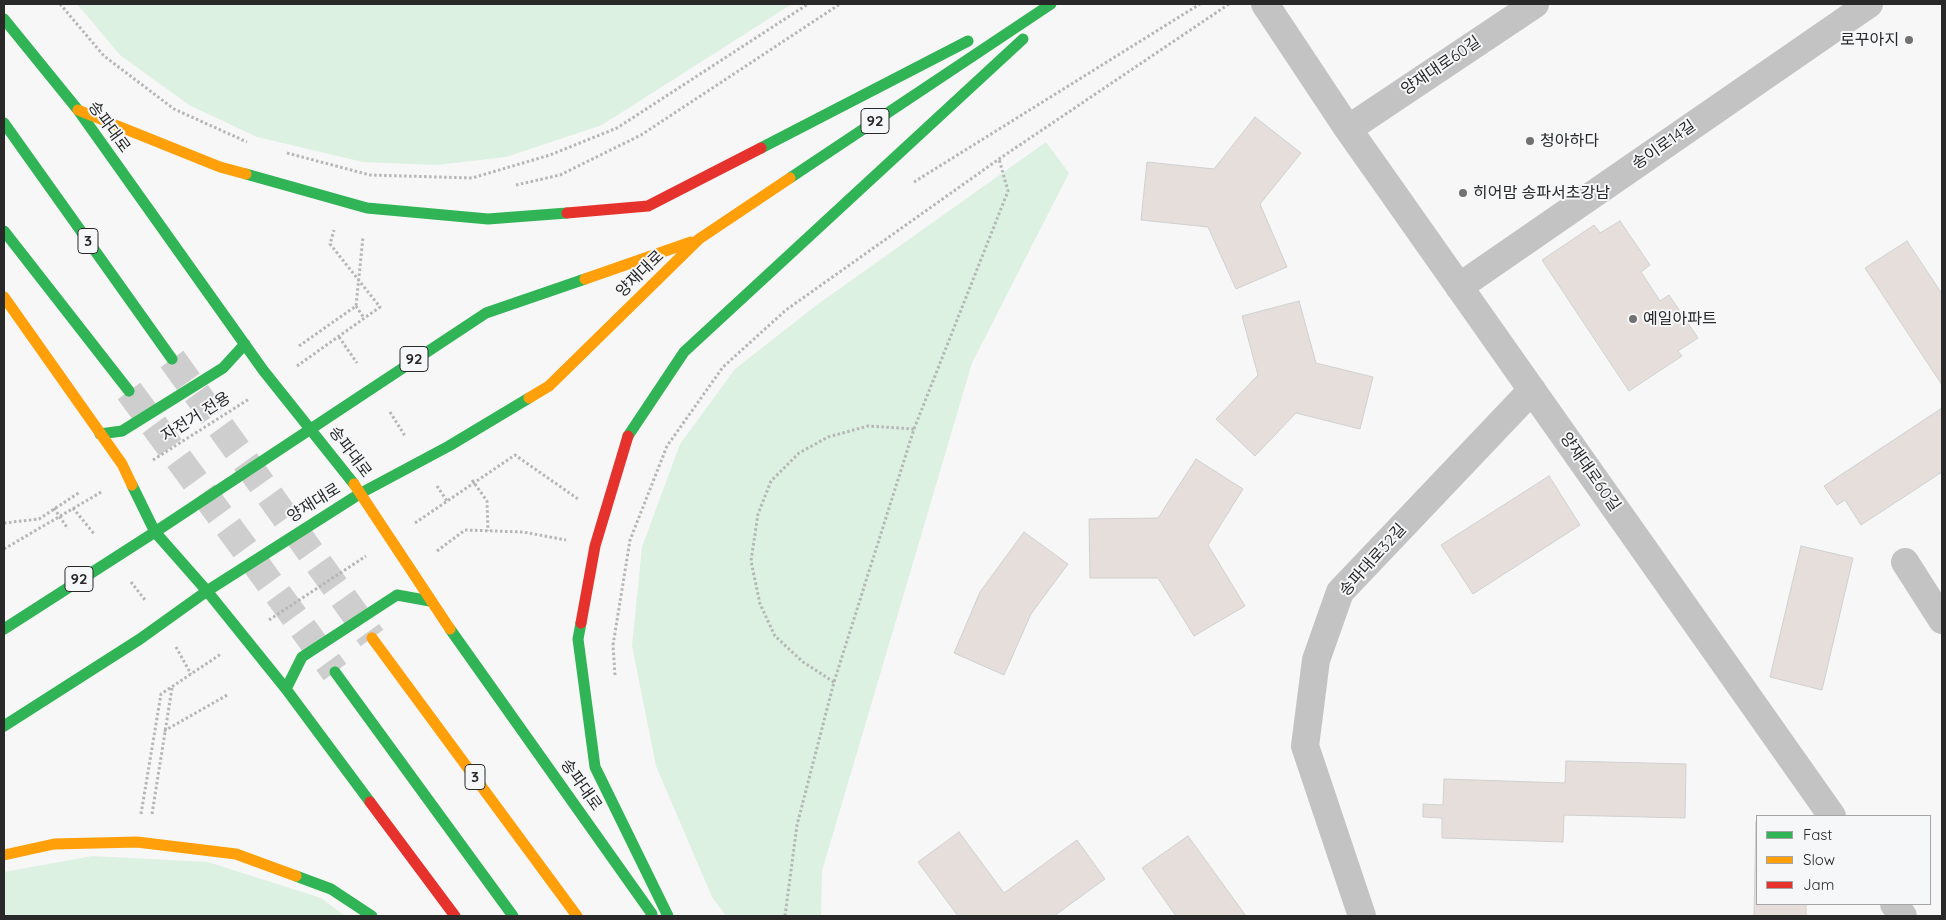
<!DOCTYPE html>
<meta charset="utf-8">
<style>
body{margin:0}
#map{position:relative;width:1946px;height:920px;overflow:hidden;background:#f7f7f7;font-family:Quicksand,sans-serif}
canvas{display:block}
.frame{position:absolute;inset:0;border:5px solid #29292a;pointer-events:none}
.legend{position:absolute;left:1756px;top:815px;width:175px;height:90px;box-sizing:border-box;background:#f6f7f8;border:1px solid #a4a5a6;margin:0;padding:6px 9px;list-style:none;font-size:15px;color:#29292a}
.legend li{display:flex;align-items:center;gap:10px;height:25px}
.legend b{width:25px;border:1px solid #a4a5a6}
</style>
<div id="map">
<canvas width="1946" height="920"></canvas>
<div class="frame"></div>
<ul class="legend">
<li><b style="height:6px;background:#30b455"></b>Fast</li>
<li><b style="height:6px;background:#ff9f0a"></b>Slow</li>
<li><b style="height:6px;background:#e5322d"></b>Jam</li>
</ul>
</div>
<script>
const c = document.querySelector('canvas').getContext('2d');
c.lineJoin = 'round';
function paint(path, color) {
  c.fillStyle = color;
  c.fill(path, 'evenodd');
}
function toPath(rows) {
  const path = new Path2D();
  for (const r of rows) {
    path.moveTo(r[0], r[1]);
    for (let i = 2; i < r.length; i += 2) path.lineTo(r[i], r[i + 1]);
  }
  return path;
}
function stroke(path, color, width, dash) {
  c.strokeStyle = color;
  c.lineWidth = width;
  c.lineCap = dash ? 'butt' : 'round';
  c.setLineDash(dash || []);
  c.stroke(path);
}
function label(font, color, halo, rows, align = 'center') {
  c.font = font + ' Quicksand,"Noto Sans KR",sans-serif';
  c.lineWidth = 4;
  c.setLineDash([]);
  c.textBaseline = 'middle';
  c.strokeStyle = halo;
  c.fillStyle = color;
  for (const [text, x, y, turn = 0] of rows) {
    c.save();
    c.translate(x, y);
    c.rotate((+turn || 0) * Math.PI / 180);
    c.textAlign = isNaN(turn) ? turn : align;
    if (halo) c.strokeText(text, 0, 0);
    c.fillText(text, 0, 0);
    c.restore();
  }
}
paint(toPath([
 [77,4,792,4,602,125,506,157,437,165,363,162,257,137,189,105,120,55],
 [1046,142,1069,173,972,363,822,871,821,916,726,916,712,897,656,766,632,646,642,547,680,444,735,369,818,304],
 [92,856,208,862,321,898,345,916,4,916,4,872]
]), '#dcf1e2');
const building = toPath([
 [1255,117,1301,153,1260,204,1287,267,1236,289,1208,227,1141,220,1147,162,1214,169,1255,117],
 [1620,221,1650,265,1641,272,1660,301,1669,295,1698,338,1678,351,1682,356,1629,391,1542,260,1594,225,1600,233,1620,221],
 [1907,241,1942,294,1942,385,1865,268,1907,241],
 [1299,301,1316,363,1373,377,1360,429,1296,413,1255,456,1216,419,1258,375,1242,316,1299,301],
 [1942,408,1942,472,1861,525,1845,500,1837,505,1824,486,1942,408],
 [1196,459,1243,489,1208,545,1245,606,1194,636,1158,578,1090,578,1089,519,1158,518,1196,459],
 [1549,476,1580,525,1473,594,1441,545,1549,476],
 [1024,532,1068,564,1031,614,1004,675,954,653,980,592,1024,532],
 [1801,546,1853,558,1822,690,1770,677,1801,546],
 [1566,761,1686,764,1685,818,1564,815,1563,842,1442,838,1442,818,1423,817,1423,804,1443,805,1444,779,1565,783,1566,761],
 [1756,822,1757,904,1806,904,1806,916,1754,916,1756,822],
 [959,832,1004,893,1077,840,1105,879,1054,916,958,916,918,862,959,832],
 [1188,836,1246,916,1176,916,1142,868,1188,836]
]);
paint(building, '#e6dedb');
stroke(building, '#d0d0d0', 1);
stroke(toPath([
 [172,359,372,638],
 [129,391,335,672]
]), '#cecece', 28, [28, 14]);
stroke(toPath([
 [60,4,104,56,174,109,247,142],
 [287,153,370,175,472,178,550,155,617,128,808,4],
 [914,182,1200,4],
 [516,185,560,175,641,135,840,4],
 [356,306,364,318],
 [339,337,357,363],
 [299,346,356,306,363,237],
 [297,366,380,307,330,244,334,230],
 [390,412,405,436],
 [153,460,249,399],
 [472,480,487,501,488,531],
 [437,486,447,501],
 [54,508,68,529],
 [73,508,95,535],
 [4,523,39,519,80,492],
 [415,523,515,455,578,499],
 [4,549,103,491],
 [437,551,465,530,523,532,566,540],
 [131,582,145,600],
 [269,620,366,556],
 [176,647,191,674],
 [615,675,613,645,630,540,667,446,723,367,786,310,999,159,1229,4],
 [834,682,803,662,775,636,760,604,751,561,758,514,771,481,799,453,828,437,868,426,914,429],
 [164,731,229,694],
 [141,814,161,694,221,654],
 [152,814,172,688],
 [785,916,797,825,834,682,914,429,1008,191,999,159]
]), '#b6b6b6', 3, [2.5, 2.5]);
stroke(toPath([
 [1265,4,1348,129,1832,816],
 [1348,129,1535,4],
 [1459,287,1869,4],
 [1905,562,1942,620],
 [1894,904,1903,916],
 [1362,916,1305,746,1316,660,1340,592,1532,390]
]), '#c3c3c4', 28);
stroke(toPath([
 [4,19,78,110,263,370,354,484],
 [4,123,172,359],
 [761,148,968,41],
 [246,174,367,208,488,219,567,213],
 [790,178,1051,4],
 [4,231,129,391],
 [100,434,122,431,223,368,245,344],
 [628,436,684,352,1023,39],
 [132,485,155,532,207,591,286,689,370,802],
 [581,623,578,639,595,767,668,916],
 [4,629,155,532,486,313,585,279],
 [450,629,652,914],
 [335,672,513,916],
 [286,689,302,657,397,595,430,601],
 [4,726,140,639,207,591,361,493,449,446,529,398],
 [296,876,331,889,372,916]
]), '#30b455', 11);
stroke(toPath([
 [78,110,220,167,246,174],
 [585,279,691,242],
 [4,297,122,464,132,485],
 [529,398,549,386,699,239,790,178],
 [354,484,450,629],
 [372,638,577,916],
 [4,855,54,844,137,842,236,854,296,876]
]), '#ff9f0a', 11);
stroke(toPath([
 [567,213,648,206,761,148],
 [581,623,595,546,628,436],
 [370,802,455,916]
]), '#e5322d', 11);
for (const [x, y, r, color] of [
 [1909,40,5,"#717172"],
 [1530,141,5,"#717172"],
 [1463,193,5,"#717172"],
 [1633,319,5,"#717172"]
]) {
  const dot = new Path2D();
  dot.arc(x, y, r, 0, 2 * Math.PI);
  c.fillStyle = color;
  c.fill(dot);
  stroke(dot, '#f6f7f8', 2);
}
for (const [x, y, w] of [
 [875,121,28],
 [88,241,20],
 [414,359,28],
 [79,579,28],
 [475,777,20]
]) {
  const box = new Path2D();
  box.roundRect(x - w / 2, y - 12.5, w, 25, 4);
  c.fillStyle = '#f6f7f8';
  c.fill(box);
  stroke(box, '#29292a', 1);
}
label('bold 15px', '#29292a', null, [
 ["92",875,121],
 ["3",88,241],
 ["92",414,359],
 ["92",79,579],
 ["3",475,777]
]);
label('16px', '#29292a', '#f6f7f8', [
 ["로꾸아지",1899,40,"right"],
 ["청아하다",1540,141],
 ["히어맘 송파서초강남",1473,193],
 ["예일아파트",1643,319]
], 'left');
label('16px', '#29292a', '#f6f7f8', [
 ["양재대로60길",1441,66,-34],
 ["송파대로",109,127,54],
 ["송이로14길",1664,145,-35],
 ["양재대로",640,274,-44],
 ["자전거 전용",196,417,-32],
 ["송파대로",350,452,53],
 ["양재대로60길",1590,472,55],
 ["양재대로",314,503,-32],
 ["송파대로32길",1373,560,-48],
 ["송파대로",581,785,55]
]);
</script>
